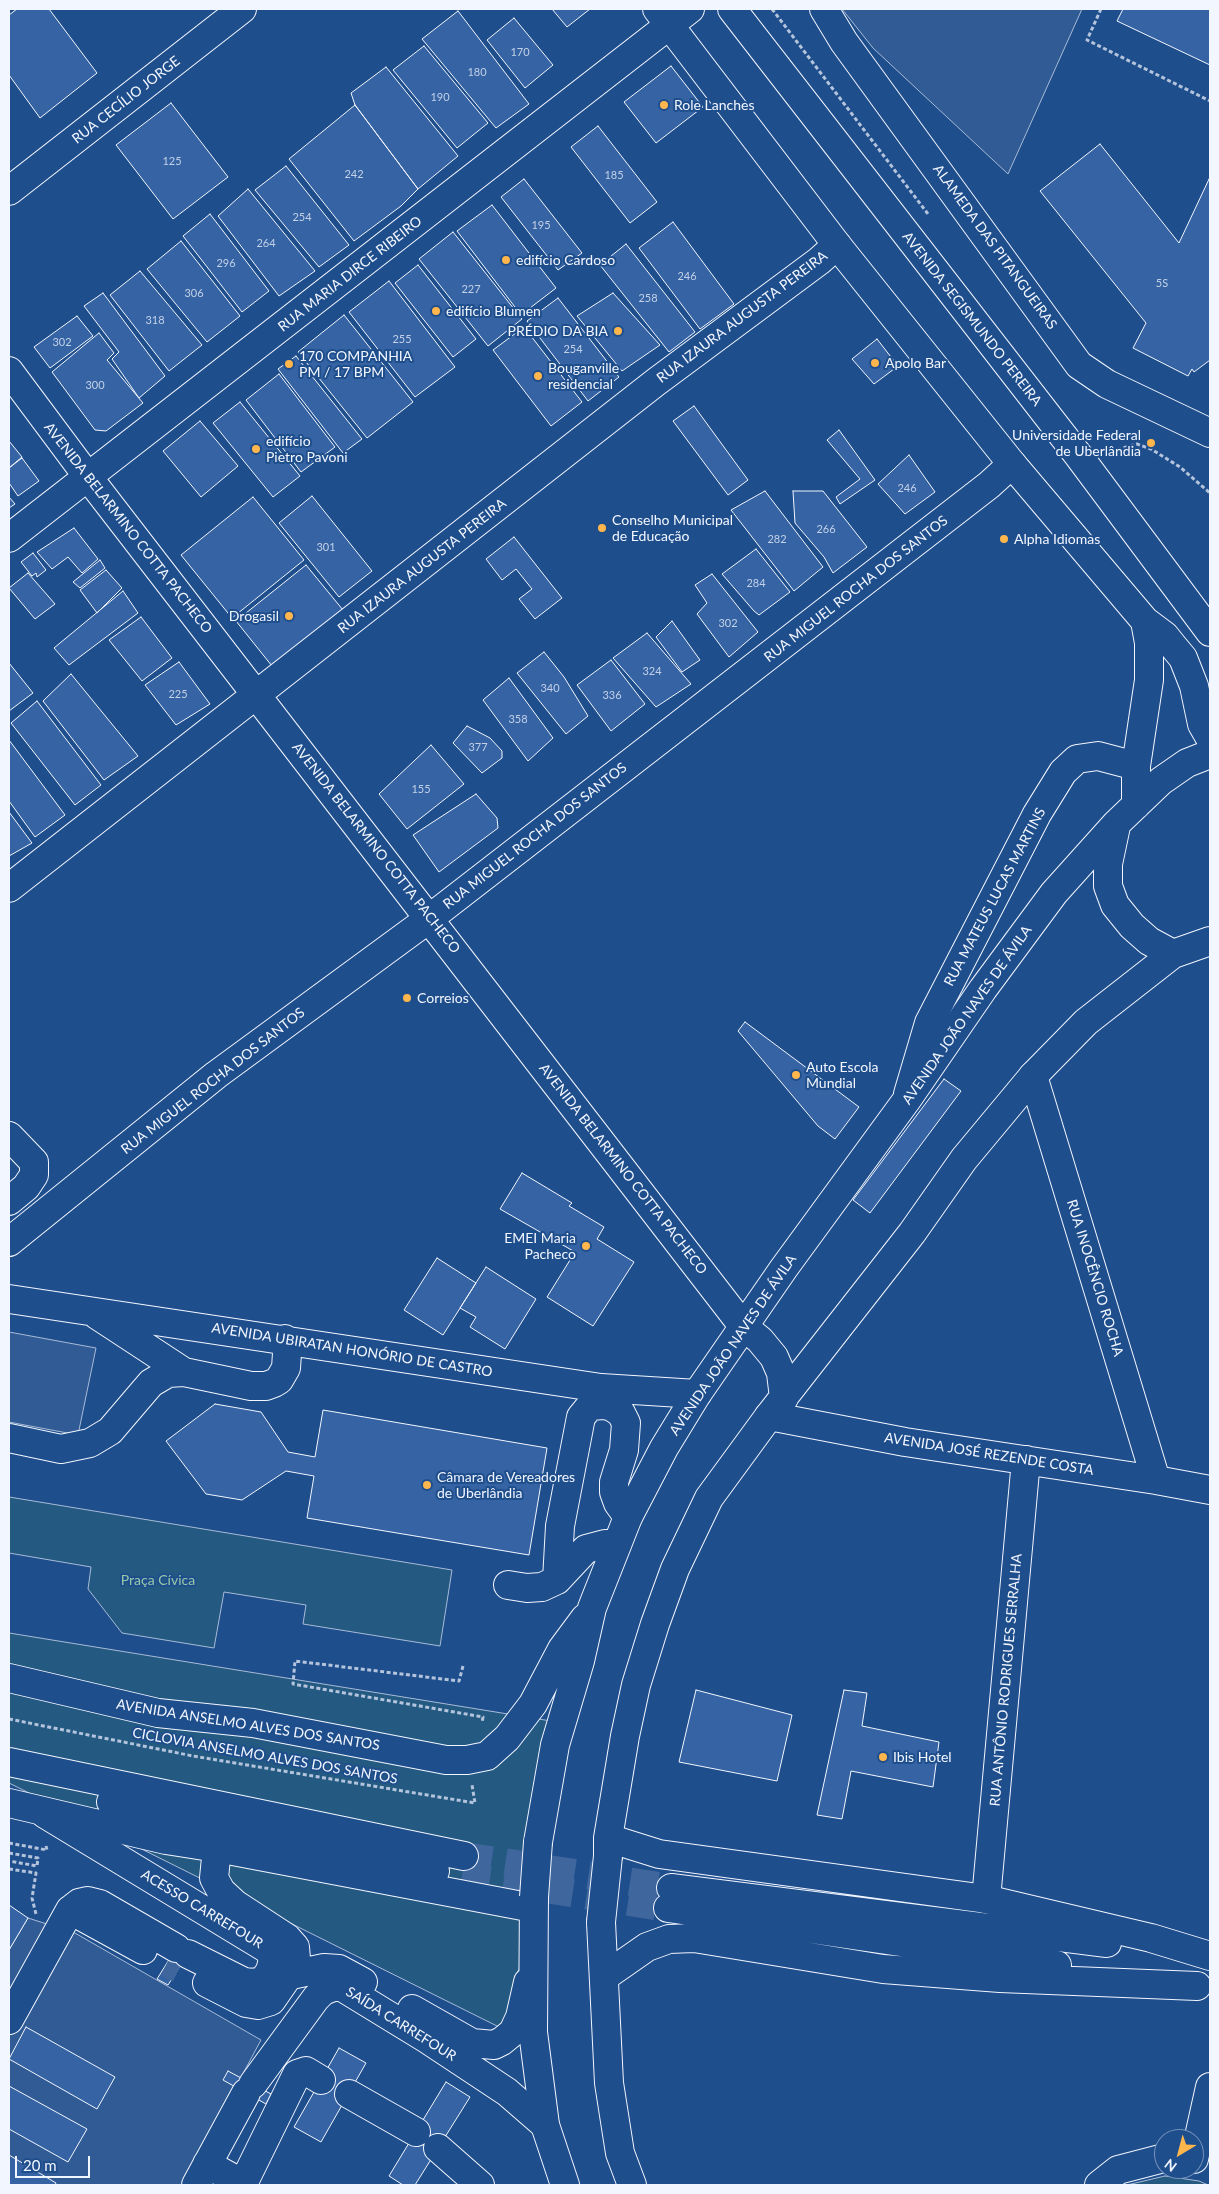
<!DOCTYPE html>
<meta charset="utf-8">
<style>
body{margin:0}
#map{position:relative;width:1219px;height:2194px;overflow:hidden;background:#1f4e8c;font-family:Lato,sans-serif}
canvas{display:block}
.frame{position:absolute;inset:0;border:10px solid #f2f6ff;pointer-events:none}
.north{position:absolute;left:1154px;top:2129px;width:50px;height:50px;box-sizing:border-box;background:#1f4e8c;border:1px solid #7391ba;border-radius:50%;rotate:217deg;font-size:14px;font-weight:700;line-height:20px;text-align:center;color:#f2f6ff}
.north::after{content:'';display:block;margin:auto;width:18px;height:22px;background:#ffb74d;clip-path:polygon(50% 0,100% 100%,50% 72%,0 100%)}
.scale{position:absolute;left:15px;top:2156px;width:75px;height:22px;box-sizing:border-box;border:2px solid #f2f6ff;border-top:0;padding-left:6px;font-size:15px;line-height:18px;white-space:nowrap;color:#f2f6ff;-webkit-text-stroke:4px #1f4e8c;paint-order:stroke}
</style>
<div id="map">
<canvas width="1219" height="2194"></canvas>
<div class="frame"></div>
<div class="north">N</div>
<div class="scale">20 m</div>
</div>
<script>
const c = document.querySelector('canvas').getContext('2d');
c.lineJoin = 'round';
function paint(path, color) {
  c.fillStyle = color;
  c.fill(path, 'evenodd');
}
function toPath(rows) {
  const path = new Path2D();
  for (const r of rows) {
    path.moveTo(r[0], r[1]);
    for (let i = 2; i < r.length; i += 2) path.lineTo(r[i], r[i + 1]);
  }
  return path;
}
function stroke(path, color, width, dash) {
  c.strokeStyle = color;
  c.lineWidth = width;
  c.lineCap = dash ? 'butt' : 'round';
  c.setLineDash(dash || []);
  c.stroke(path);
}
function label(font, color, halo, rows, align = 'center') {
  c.font = font + ' Lato,sans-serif';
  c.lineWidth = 4;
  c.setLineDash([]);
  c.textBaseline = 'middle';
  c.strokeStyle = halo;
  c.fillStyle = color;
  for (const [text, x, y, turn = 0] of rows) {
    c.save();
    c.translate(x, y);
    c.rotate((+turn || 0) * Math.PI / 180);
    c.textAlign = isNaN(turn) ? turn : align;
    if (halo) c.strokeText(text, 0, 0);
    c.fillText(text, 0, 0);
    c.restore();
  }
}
const green = toPath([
 [9,1497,452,1570,440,1646,303,1624,306,1605,224,1592,214,1648,122,1633,88,1589,91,1567,9,1553,9,1497],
 [9,1633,551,1721,511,2033,9,1783,9,1633],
 [1165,2176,1199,2181,1208,2185,1127,2185,1165,2176]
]);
paint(green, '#245a82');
stroke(green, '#a8bbd7', 1);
const parking = toPath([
 [842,9,1082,9,1008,174,873,48,842,9],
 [9,1332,96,1348,78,1435,9,1422,9,1332],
 [28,1918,75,1933,261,2040,187,2178,199,2185,9,2185,9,1950,28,1918]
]);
paint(parking, '#305b95');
stroke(parking, '#a8bbd7', 1);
const building = toPath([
 [17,9,49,9,97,73,40,118,9,75,9,15,17,9],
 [552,9,590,9,567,27,552,9],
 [1123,9,1210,9,1210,65,1117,21,1123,9],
 [458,11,529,104,496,128,422,39,458,11],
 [514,18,553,65,525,88,487,40,514,18],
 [424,46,488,123,457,148,393,70,424,46],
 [671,66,703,107,656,143,624,102,671,66],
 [386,67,458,156,418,189,355,105,351,93,386,67],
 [171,103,228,177,173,219,116,145,171,103],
 [355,105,418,189,401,206,354,241,289,159,355,105],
 [598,126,657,202,630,223,571,147,598,126],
 [1100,144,1179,243,1210,177,1210,360,1194,372,1192,369,1188,376,1133,348,1146,323,1040,191,1100,144],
 [286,166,349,245,319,267,255,190,286,166],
 [524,179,582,253,558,270,501,197,524,179],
 [248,189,315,271,279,296,218,216,248,189],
 [492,205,556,288,521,315,457,231,492,205],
 [210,214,269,291,242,312,183,236,210,214],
 [673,222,734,304,700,329,639,248,673,222],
 [453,232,522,319,488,346,419,259,453,232],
 [181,241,240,316,207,342,147,269,181,241],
 [626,244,695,332,669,352,600,265,626,244],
 [418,265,476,339,453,357,395,283,418,265],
 [140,271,202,345,169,371,110,295,140,271],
 [389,281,455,367,415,397,349,312,389,281],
 [103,293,165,376,139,398,112,359,119,352,84,306,103,293],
 [613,293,660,345,622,371,577,316,613,293],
 [558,298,619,377,588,401,527,321,558,298],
 [344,315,413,402,367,438,298,352,344,315],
 [77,316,93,336,50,368,34,347,77,316],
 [524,327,582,402,551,426,493,350,524,327],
 [99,333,114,353,107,360,143,403,106,431,95,430,52,372,99,333],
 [877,339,898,366,874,384,852,359,877,339],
 [296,356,362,439,343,453,278,369,296,356],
 [279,374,335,447,301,472,246,400,279,374],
 [240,402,300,476,273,497,213,423,240,402],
 [694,406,748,480,728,495,673,421,694,406],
 [200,421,238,466,201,497,163,451,200,421],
 [839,430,875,480,840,504,836,497,860,479,827,440,839,430],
 [9,441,22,457,9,468,9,441],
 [909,455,935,492,905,514,878,484,909,455],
 [22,458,39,481,18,496,9,483,9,468,22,458],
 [765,491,823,567,794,591,731,510,765,491],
 [793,491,823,491,867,547,833,573,824,557,795,523,793,491],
 [312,496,372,571,339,597,279,523,312,496],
 [9,497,15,504,9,508,9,497],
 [253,497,304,560,232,618,181,555,253,497],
 [74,528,98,559,82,573,68,557,52,569,37,552,74,528],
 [514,537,562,598,535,619,519,599,532,589,516,569,502,580,486,559,514,537],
 [756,549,790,592,759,615,754,611,722,574,756,549],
 [33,553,46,570,37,577,36,573,32,576,21,562,33,553],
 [100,560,105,568,80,588,73,582,100,560],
 [306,565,343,610,272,666,236,621,306,565],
 [106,570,122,588,97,613,80,590,106,570],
 [28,573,55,604,35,619,9,588,28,573],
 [712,574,758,632,729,657,697,614,707,603,695,585,712,574],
 [123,591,138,613,69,665,54,648,123,591],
 [141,617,172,658,142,681,109,640,141,617],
 [672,621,700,660,682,672,656,637,672,621],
 [647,633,691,684,656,707,613,658,647,633],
 [544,652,564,677,588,716,566,734,517,673,544,652],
 [611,660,645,704,611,731,577,685,611,660],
 [179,662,210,704,176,725,145,685,179,662],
 [9,663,33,693,9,711,9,663],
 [71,674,138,756,104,780,43,701,71,674],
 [509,678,553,738,528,761,483,700,509,678],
 [37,701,101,785,75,805,11,723,37,701],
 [467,726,490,738,502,751,502,758,482,773,453,743,467,726],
 [9,740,65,815,35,837,9,801,9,740],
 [431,745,464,784,407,829,379,794,431,745],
 [476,794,497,818,498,828,439,872,413,835,476,794],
 [9,812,32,843,9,856,9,812],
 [745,1022,859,1107,835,1139,818,1126,738,1031,745,1022],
 [944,1079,961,1091,870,1213,853,1200,944,1079],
 [522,1173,572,1203,569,1206,604,1227,597,1239,634,1262,593,1326,547,1297,575,1252,500,1209,522,1173],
 [437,1258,476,1283,443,1335,404,1310,437,1258],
 [486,1267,536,1299,505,1349,470,1327,476,1317,460,1308,486,1267],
 [215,1404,261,1412,288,1452,315,1457,323,1410,547,1448,529,1555,307,1518,314,1476,286,1471,242,1500,206,1494,166,1441,215,1404],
 [696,1690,792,1715,777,1781,679,1762,696,1690],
 [844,1690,867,1693,862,1726,939,1742,933,1787,851,1771,842,1819,817,1815,844,1690],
 [9,1905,28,1918,9,1950,9,1905],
 [180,1942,191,1949,168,1985,157,1979,180,1942],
 [26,2027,115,2077,97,2109,9,2059,26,2027],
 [339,2048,366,2063,321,2142,294,2127,339,2048],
 [228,2071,271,2094,266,2104,223,2080,228,2071],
 [446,2082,470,2097,415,2185,403,2185,389,2176,446,2082],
 [9,2086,87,2129,68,2162,9,2129,9,2086],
 [9,2155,56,2183,55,2185,9,2185,9,2155]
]);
paint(building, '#3563a3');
stroke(building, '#f2f6ff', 1);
stroke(toPath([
 [167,1963,179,1969]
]), '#3f679d', 28, [28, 14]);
stroke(toPath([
 [464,1856,671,1888],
 [462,1876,668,1908]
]), '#3f679d', 28, [28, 14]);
const minor = toPath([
 [824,9,844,42,1079,365,1107,384,1210,433],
 [9,191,242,9],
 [9,371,88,477,743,1326],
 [9,538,690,9],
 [9,888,656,382,819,261,837,245],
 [1033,1076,1156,1480],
 [908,1094,929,1023,1037,814,1063,772,1077,759,1098,756,1136,766],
 [9,1136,34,1162,34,1175,26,1187,9,1201],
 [9,1242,216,1075,430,918,989,485,1012,464],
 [9,1299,601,1388,697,1394],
 [97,1315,184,1372],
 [769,1416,905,1442,1156,1480,1210,1490],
 [9,1438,61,1449,90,1443,110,1431,151,1383,168,1373,184,1372,251,1386,266,1386,274,1383,279,1380,286,1368,287,1353,285,1339],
 [617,1544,605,1544,586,1549,557,1580,560,1526,581,1417,590,1406,604,1405,612,1407,621,1413,626,1423,624,1450,614,1482,614,1492,618,1503,628,1517],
 [508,1585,527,1588,542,1587,557,1580],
 [45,1814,269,1950,273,1960,270,1971,263,1981,253,1983,244,1982,188,1954],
 [986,1899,1026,1460],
 [70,1910,143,1950],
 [263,1981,324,1968,339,1969,363,1982],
 [207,1983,246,2003,258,2005,271,2001,289,1975,296,1959,295,1947,287,1938,235,1904,221,1891,214,1878,217,1848],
 [412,2009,472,2043,494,2045,502,2041,513,2032,520,2017,528,1982],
 [9,2020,70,1910,79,1903,88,1901,100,1904,176,1948],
 [253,2084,316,1998,323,1991,333,1987,342,1987,427,2039,507,2092,545,2125],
 [349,2094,416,2132],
 [438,2148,480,2185],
 [1194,2159,1210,2087],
 [207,2164,236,2180,245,2180,297,2074,306,2071,321,2080],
 [196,2185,246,2093],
 [1099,2185,1118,2170,1164,2158]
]);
const major = toPath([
 [657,9,837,245,1012,464,1145,621,1165,636,1173,646,1183,658,1194,686,1202,724,1210,738],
 [732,9,1078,455,1210,632],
 [1136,805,1136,766,1149,680,1149,643,1145,621],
 [1116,826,1108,864,1108,886,1115,905,1132,926,1149,941,1173,954],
 [743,1326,760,1340,774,1357,781,1373,784,1398],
 [9,1678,158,1713,253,1723,446,1760,467,1760,487,1756,507,1738,533,1704,562,1649,585,1618],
 [9,1762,464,1856],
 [111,1802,435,1871],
 [9,1803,166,1840,217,1848,533,1908],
 [608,1838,659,1854,986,1899,1151,1938,1210,1956],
 [538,1842,555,1745,580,1661,592,1608,628,1517,664,1448,697,1394,784,1268,906,1101,983,989,1054,893,1116,824,1161,781,1187,763,1210,754],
 [608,1856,608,1838,625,1736,636,1685,655,1624,675,1569,709,1498,769,1416,912,1233,964,1159,1033,1076,1086,1022,1173,954,1210,941],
 [671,1888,1107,1943],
 [534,1897,533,2032,545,2125,565,2185],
 [668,1908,1057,1965],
 [601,1922,609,2083,620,2153,632,2185],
 [604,1977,647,1947,669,1939,694,1938,883,1969,1000,1978,1197,1986]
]);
stroke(minor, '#f2f6ff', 30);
stroke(major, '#f2f6ff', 30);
stroke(toPath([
 [772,9,928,214],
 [1101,9,1087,40,1210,101],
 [1105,446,1111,449,1119,449,1137,444,1151,449,1180,467,1210,493],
 [463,1666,459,1681,295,1661,293,1684,483,1717,482,1723],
 [9,1719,193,1756,475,1803,472,1785],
 [9,1843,47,1850,46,1846],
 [9,1853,38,1858,37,1866,9,1861],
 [9,1869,36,1873,32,1898,36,1914]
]), '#b3c4dc', 3, [4, 2.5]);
stroke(minor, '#1f4e8c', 28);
stroke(major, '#1f4e8c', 28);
const majorBridge = toPath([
 [534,1897,538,1842],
 [601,1922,608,1856]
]);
stroke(majorBridge, '#f2f6ff', 30, []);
stroke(majorBridge, '#1f4e8c', 28);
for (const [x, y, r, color] of [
 [664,105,5,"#ffb74d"],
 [506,260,5,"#ffb74d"],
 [436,311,5,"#ffb74d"],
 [618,331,5,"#ffb74d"],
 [875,363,5,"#ffb74d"],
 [289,364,5,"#ffb74d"],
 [538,376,5,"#ffb74d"],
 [1151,443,5,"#ffb74d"],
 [256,449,5,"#ffb74d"],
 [602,528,5,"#ffb74d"],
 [1004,539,5,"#ffb74d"],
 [289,616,5,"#ffb74d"],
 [407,998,5,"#ffb74d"],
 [796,1075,5,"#ffb74d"],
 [586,1246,5,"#ffb74d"],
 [427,1485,5,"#ffb74d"],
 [883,1757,5,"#ffb74d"]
]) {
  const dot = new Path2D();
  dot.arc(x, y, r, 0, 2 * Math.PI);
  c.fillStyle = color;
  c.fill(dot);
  stroke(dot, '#1f4e8c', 2);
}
label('11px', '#c3d1e8', null, [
 ["170",520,52],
 ["180",477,72],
 ["190",440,97],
 ["125",172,161],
 ["242",354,174],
 ["185",614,175],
 ["254",302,217],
 ["195",541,225],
 ["264",266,243],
 ["296",226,263],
 ["246",687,276],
 ["5S",1162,283],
 ["227",471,289],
 ["306",194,293],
 ["258",648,298],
 ["318",155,320],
 ["255",402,339],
 ["302",62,342],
 ["254",573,349],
 ["300",95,385],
 ["246",907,488],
 ["266",826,529],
 ["282",777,539],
 ["301",326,547],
 ["284",756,583],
 ["302",728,623],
 ["324",652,671],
 ["340",550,688],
 ["225",178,694],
 ["336",612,695],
 ["358",518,719],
 ["377",478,747],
 ["155",421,789]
]);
label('14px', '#f2f6ff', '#1f4e8c', [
 ["RUA CECÍLIO JORGE",126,100,-38],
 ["ALAMEDA DAS PITANGUEIRAS",995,247,54],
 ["RUA MARIA DIRCE RIBEIRO",350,274,-38],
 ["RUA IZAURA AUGUSTA PEREIRA",742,317,-37],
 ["AVENIDA SEGISMUNDO PEREIRA",972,319,52],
 ["AVENIDA BELARMINO COTTA PACHECO",128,528,52],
 ["RUA IZAURA AUGUSTA PEREIRA",422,566,-38],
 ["RUA MIGUEL ROCHA DOS SANTOS",856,589,-38],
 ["RUA MIGUEL ROCHA DOS SANTOS",535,836,-38],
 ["AVENIDA BELARMINO COTTA PACHECO",376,848,52],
 ["RUA MATEUS LUCAS MARTINS",995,897,-62],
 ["AVENIDA JOÃO NAVES DE ÁVILA",967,1015,-55],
 ["RUA MIGUEL ROCHA DOS SANTOS",213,1081,-38],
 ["AVENIDA BELARMINO COTTA PACHECO",623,1169,52],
 ["RUA INOCÊNCIO ROCHA",1095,1278,73],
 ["AVENIDA JOÃO NAVES DE ÁVILA",733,1345,-56],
 ["AVENIDA UBIRATAN HONÓRIO DE CASTRO",352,1350,9],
 ["AVENIDA JOSÉ REZENDE COSTA",989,1454,9],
 ["RUA ANTÔNIO RODRIGUES SERRALHA",1006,1680,-85],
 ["AVENIDA ANSELMO ALVES DOS SANTOS",248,1725,9],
 ["CICLOVIA ANSELMO ALVES DOS SANTOS",265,1756,10],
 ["ACESSO CARREFOUR",202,1909,31],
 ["SAÍDA CARREFOUR",401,2024,32]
]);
label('14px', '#f2f6ff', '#1f4e8c', [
 ["Role Lanches",674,105],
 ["edifício Cardoso",516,260],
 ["edifício Blumen",446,311],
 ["PRÉDIO DA BIA",608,331,"right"],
 ["170 COMPANHIA",299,356],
 ["PM / 17 BPM",299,372],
 ["Apolo Bar",885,363],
 ["Bouganville",548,368],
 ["residencial",548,384],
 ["Universidade Federal",1141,435,"right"],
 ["de Uberlândia",1141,451,"right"],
 ["edifício",266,441],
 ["Pietro Pavoni",266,457],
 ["Conselho Municipal",612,520],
 ["de Educação",612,536],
 ["Alpha Idiomas",1014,539],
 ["Drogasil",279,616,"right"],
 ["Correios",417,998],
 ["Auto Escola",806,1067],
 ["Mundial",806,1083],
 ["EMEI Maria",576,1238,"right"],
 ["Pacheco",576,1254,"right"],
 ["Câmara de Vereadores",437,1477],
 ["de Uberlândia",437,1493],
 ["Ibis Hotel",893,1757]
], 'left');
label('14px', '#97c8a6', '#1f4e8c', [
 ["Praça Cívica",158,1580]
]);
</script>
